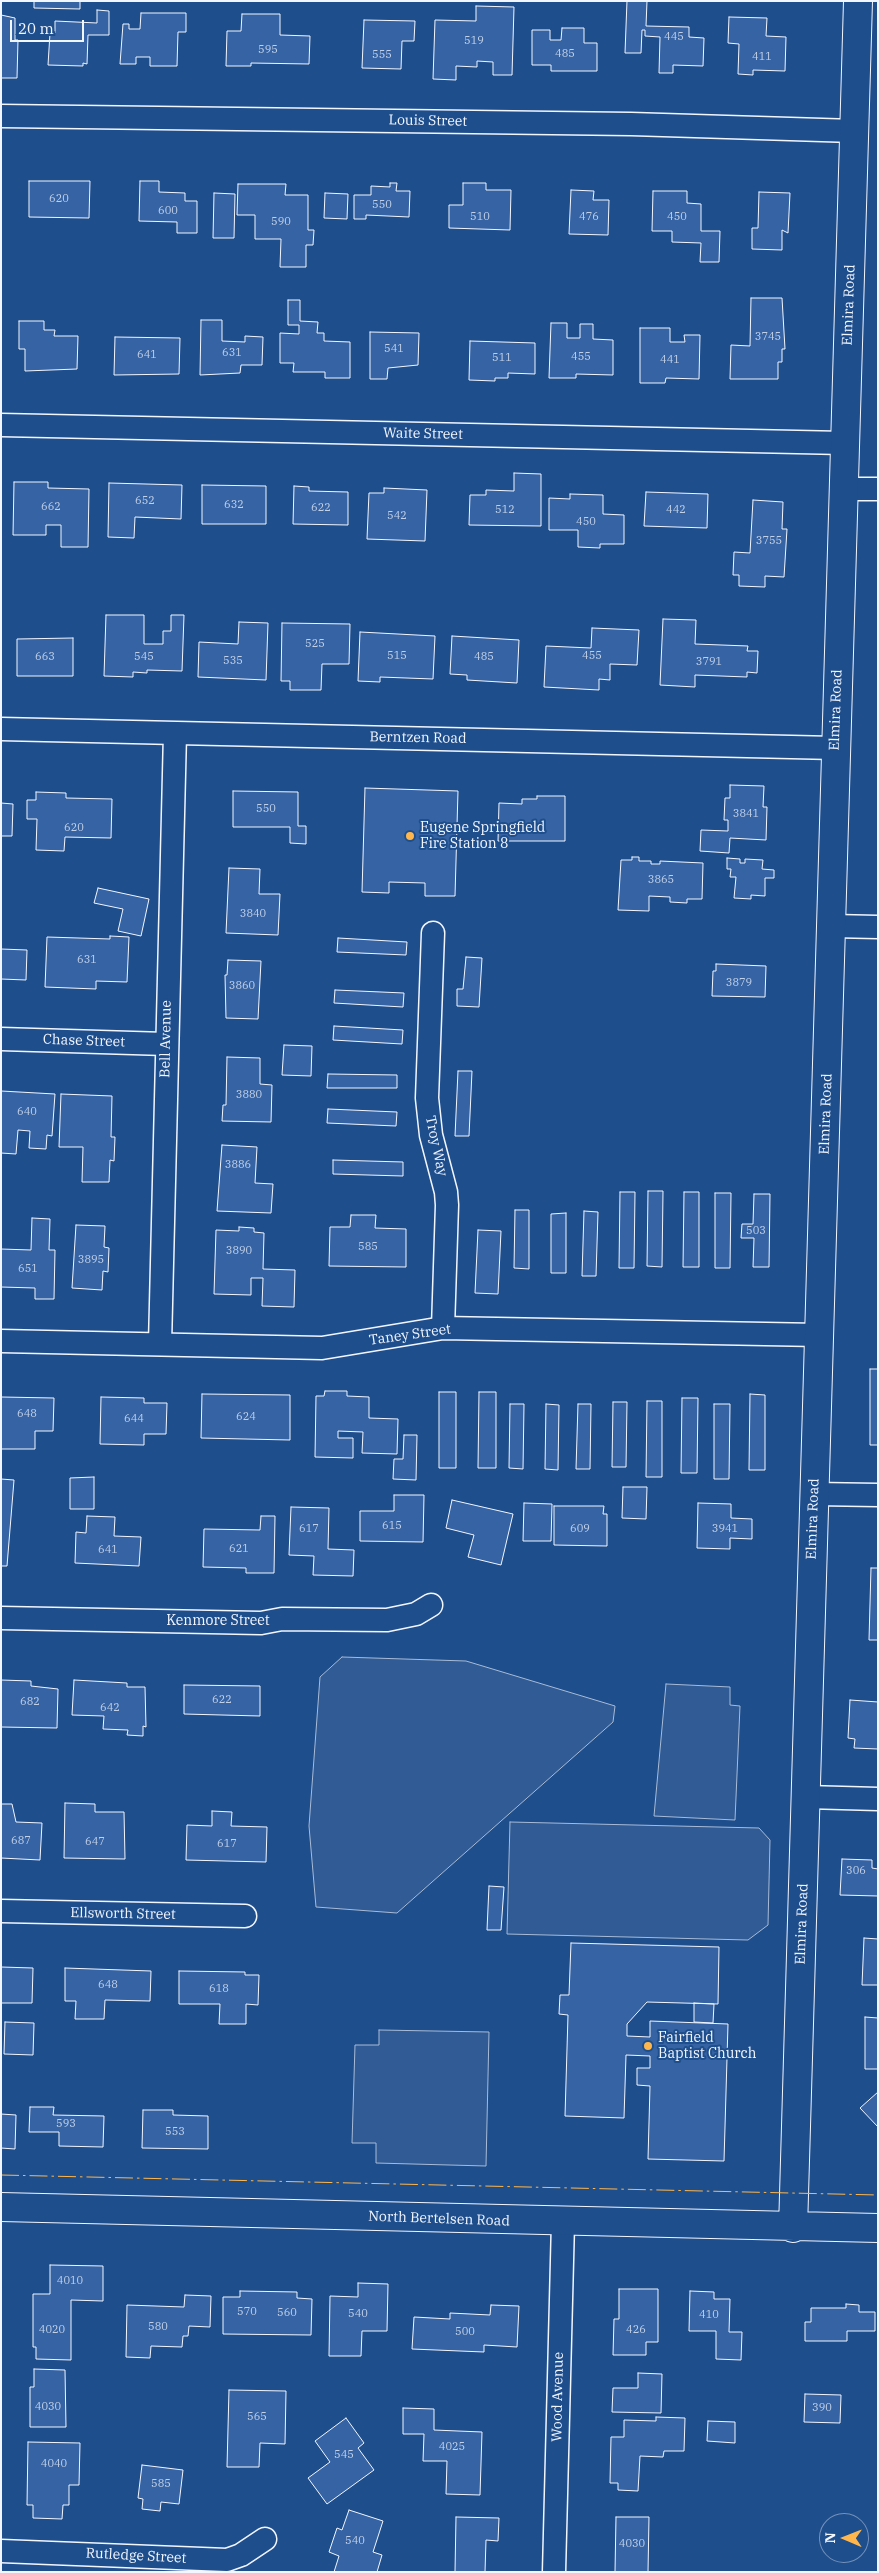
<!DOCTYPE html>
<style>
body{margin:0}
#map{position:relative;width:879px;height:2573px;overflow:hidden;background:#1f4e8c;font-family:"IBM Plex Serif",serif}
canvas{display:block}
.frame{position:absolute;inset:0;border:2px solid #f2f6ff;pointer-events:none}
.north{position:absolute;left:819px;top:2513px;width:50px;height:50px;box-sizing:border-box;background:#1f4e8c;border:1px solid #7391ba;border-radius:50%;rotate:271deg;font-size:14px;font-weight:700;line-height:20px;text-align:center;color:#f2f6ff}
.north::after{content:'';display:block;margin:auto;width:18px;height:22px;background:#ffb74d;clip-path:polygon(50% 0,100% 100%,50% 72%,0 100%)}
.scale{position:absolute;left:10px;top:20px;width:74px;height:22px;box-sizing:border-box;border:2px solid #f2f6ff;border-top:0;padding-left:6px;font-size:15px;line-height:18px;white-space:nowrap;color:#f2f6ff;-webkit-text-stroke:4px #1f4e8c;paint-order:stroke}
</style>
<div id="map">
<canvas width="879" height="2573"></canvas>
<div class="frame"></div>
<div class="north">N</div>
<div class="scale">20 m</div>
</div>
<script>
const c = document.querySelector('canvas').getContext('2d');
c.lineJoin = 'round';
function paint(path, color) {
  c.fillStyle = color;
  c.fill(path, 'evenodd');
}
function toPath(rows) {
  const path = new Path2D();
  for (const r of rows) {
    path.moveTo(r[0], r[1]);
    for (let i = 2; i < r.length; i += 2) path.lineTo(r[i], r[i + 1]);
  }
  return path;
}
function stroke(path, color, width, dash) {
  c.strokeStyle = color;
  c.lineWidth = width;
  c.lineCap = dash ? 'butt' : 'round';
  c.setLineDash(dash || []);
  c.stroke(path);
}
function label(font, color, halo, rows, align = 'center') {
  c.font = font + ' "IBM Plex Serif",serif';
  c.lineWidth = 4;
  c.setLineDash([]);
  c.textBaseline = 'middle';
  c.strokeStyle = halo;
  c.fillStyle = color;
  for (const [text, x, y, turn = 0] of rows) {
    c.save();
    c.translate(x, y);
    c.rotate((+turn || 0) * Math.PI / 180);
    c.textAlign = isNaN(turn) ? turn : align;
    if (halo) c.strokeText(text, 0, 0);
    c.fillText(text, 0, 0);
    c.restore();
  }
}
const built = toPath([
 [342,1657,466,1661,615,1706,613,1722,397,1913,316,1907,309,1826,320,1677,342,1657],
 [666,1684,730,1687,730,1705,740,1706,735,1820,654,1816,666,1684],
 [510,1822,759,1828,770,1840,768,1925,748,1940,507,1934,510,1822],
 [379,2030,489,2032,486,2166,376,2163,376,2143,352,2143,355,2045,379,2045,379,2030]
]);
paint(built, '#305b95');
stroke(built, '#a8bbd7', 1);
const building = toPath([
 [34,1,80,1,80,9,34,8,34,1],
 [627,1,647,1,646,26,689,27,689,37,704,38,703,66,673,65,673,73,659,73,660,37,645,36,645,30,642,30,641,53,625,53,627,1],
 [476,6,514,7,512,75,493,75,493,62,477,61,477,67,456,66,456,80,433,79,435,20,476,21,476,6],
 [97,10,109,11,109,35,88,35,87,64,83,63,83,66,48,65,50,33,55,33,55,21,97,23,97,10],
 [141,13,186,13,186,32,178,32,177,66,150,66,150,57,136,57,136,64,120,64,123,24,129,24,129,29,140,29,141,13],
 [242,14,280,14,280,35,310,36,309,64,251,63,251,66,226,66,227,31,241,31,242,14],
 [1,15,15,18,15,40,18,40,17,78,1,78,1,15],
 [729,17,767,18,766,36,786,37,785,71,753,70,753,75,738,74,739,44,728,43,729,17],
 [364,20,415,21,414,41,402,41,401,69,362,68,364,20],
 [562,28,584,28,584,43,597,43,597,71,551,71,551,65,532,65,532,30,550,30,550,40,561,40,562,28],
 [29,181,90,181,89,218,29,217,29,181],
 [140,181,159,181,159,192,185,193,185,201,197,201,197,233,177,233,177,222,139,221,140,181],
 [390,183,397,183,396,191,410,191,409,217,366,215,366,219,354,219,354,195,371,195,371,186,390,187,390,183],
 [463,183,486,183,486,190,511,190,510,230,449,228,449,205,463,205,463,183],
 [238,184,286,184,285,195,308,195,308,230,314,230,313,245,306,245,306,267,280,267,281,239,255,239,255,215,237,215,238,184],
 [571,190,594,191,593,200,609,200,608,235,569,234,571,190],
 [653,191,687,191,687,203,701,204,701,231,720,231,719,262,700,262,701,243,672,242,672,231,652,231,653,191],
 [759,192,790,193,788,233,782,230,782,250,752,249,752,228,758,228,759,192],
 [214,193,235,194,234,238,213,238,214,193],
 [325,193,348,194,347,219,324,218,325,193],
 [751,298,782,298,785,349,782,349,782,362,778,362,778,379,730,379,731,345,750,346,751,298],
 [288,300,300,300,300,321,318,322,317,333,324,333,324,341,350,342,350,378,325,378,325,372,293,372,294,363,280,363,280,333,299,334,299,325,288,325,288,300],
 [201,320,222,320,222,341,245,342,245,336,263,337,262,365,241,365,240,373,200,375,201,320],
 [19,321,44,321,44,330,55,330,54,336,78,336,77,369,25,371,25,349,19,349,19,321],
 [551,323,567,323,567,338,580,338,580,324,593,324,593,339,613,340,613,375,576,374,576,378,549,378,551,323],
 [640,328,670,328,670,342,685,342,684,335,700,335,699,379,666,378,665,383,640,383,640,328],
 [370,332,419,333,418,365,388,368,387,379,370,379,370,332],
 [115,337,180,338,179,374,114,375,115,337],
 [470,341,535,343,535,374,508,373,508,378,495,378,495,381,469,380,470,341],
 [514,473,541,474,541,526,469,525,470,495,486,495,486,490,514,491,514,473],
 [14,482,48,482,48,488,89,489,88,547,61,547,61,525,46,525,46,535,13,535,14,482],
 [109,483,182,485,181,519,135,517,134,538,108,537,109,483],
 [202,485,266,486,266,524,202,524,202,485],
 [294,486,309,487,309,491,348,492,348,525,293,524,294,486],
 [384,488,427,490,425,541,367,539,369,493,384,493,384,488],
 [646,492,708,494,707,528,644,526,646,492],
 [570,494,603,495,603,514,624,515,624,544,600,544,600,548,578,547,578,530,549,530,549,498,570,499,570,494],
 [753,500,783,502,782,529,787,529,784,577,765,576,765,587,739,586,739,575,733,575,734,552,750,553,753,500],
 [106,615,144,615,144,644,163,644,163,631,171,631,171,615,184,615,182,671,147,670,147,673,133,672,133,677,104,676,106,615],
 [663,619,696,620,695,644,748,646,747,651,758,651,757,673,747,672,747,677,695,675,695,687,660,685,663,619],
 [239,622,268,623,266,680,198,677,199,642,238,644,239,622],
 [282,623,350,624,349,664,322,664,321,690,290,690,290,681,281,681,282,623],
 [592,628,639,630,637,665,610,664,610,680,599,679,599,690,544,687,546,646,591,648,592,628],
 [360,632,435,636,433,679,380,677,380,682,358,681,360,632],
 [452,636,519,640,517,683,467,680,467,675,450,674,452,636],
 [73,638,73,676,17,676,17,639,73,638],
 [730,785,764,786,763,807,767,807,766,840,730,838,729,853,700,851,701,830,728,831,728,820,724,820,725,798,730,798,730,785],
 [365,788,458,791,455,896,425,896,425,883,389,882,389,893,362,892,365,788],
 [233,791,298,792,298,826,306,826,306,844,290,843,290,827,233,827,233,791],
 [36,792,66,793,66,798,112,799,111,838,65,837,64,851,36,850,37,819,27,819,27,800,36,800,36,792],
 [537,796,565,796,565,841,498,841,499,803,522,804,522,799,537,799,537,796],
 [1,803,13,804,12,836,1,836,1,803],
 [632,857,639,857,639,861,651,861,651,864,660,864,660,861,703,863,702,899,687,899,687,903,670,902,670,897,649,896,649,911,618,910,621,860,632,860,632,857],
 [727,858,740,859,740,863,745,863,745,859,763,860,762,869,774,870,774,878,765,878,765,896,751,895,751,899,734,898,736,877,730,877,731,869,727,869,727,858],
 [229,868,260,869,259,894,280,894,278,935,226,933,229,868],
 [98,888,149,899,141,936,118,931,123,909,94,903,98,888],
 [110,936,129,937,127,982,96,981,96,989,45,987,47,937,110,939,110,936],
 [338,938,407,942,406,955,337,952,338,938],
 [1,949,27,950,26,980,1,979,1,949],
 [466,957,482,958,479,1007,457,1006,457,989,463,989,466,957],
 [228,960,261,961,258,1019,226,1018,225,975,227,975,228,960],
 [716,964,766,966,765,997,712,996,713,971,716,971,716,964],
 [335,990,404,993,403,1007,334,1003,335,990],
 [334,1026,403,1030,402,1044,333,1040,334,1026],
 [284,1045,312,1046,311,1076,282,1075,284,1045],
 [227,1057,260,1058,260,1084,272,1085,271,1122,222,1121,223,1105,226,1105,227,1057],
 [458,1071,472,1071,469,1136,455,1136,458,1071],
 [328,1074,397,1075,397,1088,327,1088,328,1074],
 [1,1091,55,1094,52,1136,47,1135,46,1149,29,1148,30,1131,18,1130,16,1154,1,1153,1,1091],
 [61,1094,112,1096,111,1137,115,1137,114,1161,110,1160,109,1182,82,1182,83,1147,59,1147,61,1094],
 [328,1109,397,1112,396,1126,327,1123,328,1109],
 [222,1145,257,1147,255,1183,273,1184,271,1213,217,1211,222,1145],
 [333,1160,403,1162,403,1176,333,1174,333,1160],
 [648,1191,663,1191,662,1267,647,1266,648,1191],
 [620,1192,635,1192,634,1268,619,1268,620,1192],
 [684,1192,699,1192,699,1267,683,1267,684,1192],
 [715,1193,731,1193,730,1268,715,1268,715,1193],
 [754,1194,770,1194,769,1267,753,1267,754,1238,741,1238,742,1224,753,1224,754,1194],
 [515,1210,529,1210,529,1269,514,1268,515,1210],
 [584,1211,598,1212,596,1276,582,1276,584,1211],
 [566,1213,566,1273,551,1273,551,1214,566,1213],
 [351,1215,376,1215,375,1228,406,1229,406,1267,329,1266,330,1227,350,1227,351,1215],
 [32,1218,50,1219,49,1250,55,1250,54,1299,35,1299,35,1288,1,1287,1,1249,31,1250,32,1218],
 [76,1225,105,1226,104,1247,109,1248,108,1272,103,1271,102,1290,72,1288,76,1225],
 [239,1227,254,1228,254,1232,264,1233,263,1269,295,1270,294,1307,262,1306,263,1278,251,1278,251,1295,214,1294,216,1230,239,1231,239,1227],
 [478,1230,501,1231,498,1294,475,1293,478,1230],
 [870,1369,878,1369,878,1445,870,1445,870,1369],
 [325,1391,347,1391,347,1396,369,1397,369,1418,398,1419,397,1454,362,1453,363,1432,338,1431,338,1438,353,1438,353,1458,315,1457,316,1396,324,1396,325,1391],
 [439,1392,456,1392,456,1468,439,1468,439,1392],
 [479,1392,496,1392,496,1468,478,1468,479,1392],
 [202,1394,290,1395,290,1440,201,1438,202,1394],
 [750,1394,765,1395,765,1470,749,1470,750,1394],
 [1,1397,54,1398,53,1431,35,1431,35,1449,1,1449,1,1397],
 [101,1397,144,1398,144,1403,167,1403,166,1434,144,1434,144,1445,100,1444,101,1397],
 [682,1398,698,1398,697,1473,681,1473,682,1398],
 [647,1401,662,1401,662,1477,646,1477,647,1401],
 [613,1402,627,1402,626,1467,612,1467,613,1402],
 [510,1404,524,1404,523,1469,509,1468,510,1404],
 [546,1404,559,1405,558,1470,545,1469,546,1404],
 [578,1404,591,1404,590,1469,576,1469,578,1404],
 [714,1404,730,1404,729,1479,714,1479,714,1404],
 [404,1435,417,1435,416,1480,393,1479,394,1459,403,1459,404,1435],
 [94,1477,94,1509,70,1509,70,1478,94,1477],
 [1,1479,14,1480,7,1566,1,1566,1,1479],
 [623,1487,647,1487,646,1519,622,1518,623,1487],
 [394,1495,424,1495,423,1542,360,1541,360,1511,394,1511,394,1495],
 [452,1500,513,1514,501,1565,468,1557,474,1535,446,1528,452,1500],
 [524,1503,552,1504,551,1541,523,1541,524,1503],
 [698,1503,731,1504,731,1518,752,1519,752,1539,730,1538,730,1549,697,1548,698,1503],
 [554,1506,604,1506,603,1514,607,1514,607,1546,554,1545,554,1506],
 [291,1507,329,1508,328,1549,354,1550,353,1576,313,1575,314,1556,289,1555,291,1507],
 [87,1516,115,1517,114,1536,141,1537,139,1566,75,1563,76,1532,86,1533,87,1516],
 [261,1516,275,1516,274,1573,246,1573,246,1568,203,1567,204,1529,260,1530,261,1516],
 [871,1568,878,1568,878,1640,869,1640,871,1568],
 [1,1680,31,1681,31,1686,58,1689,57,1728,1,1727,1,1680],
 [74,1680,127,1683,127,1687,145,1687,146,1727,143,1726,143,1736,127,1735,128,1730,103,1729,104,1716,72,1715,74,1680],
 [184,1685,260,1686,260,1716,184,1714,184,1685],
 [850,1700,878,1702,878,1749,854,1748,855,1739,848,1738,850,1700],
 [65,1803,95,1804,95,1812,124,1812,125,1859,64,1858,65,1803],
 [1,1804,12,1804,16,1822,42,1823,40,1860,1,1858,1,1804],
 [212,1811,232,1812,231,1826,267,1827,266,1862,186,1860,187,1825,212,1826,212,1811],
 [842,1859,872,1860,872,1868,878,1869,878,1896,840,1895,842,1859],
 [489,1886,504,1887,501,1930,487,1930,489,1886],
 [864,1938,878,1939,878,1985,862,1985,864,1938],
 [571,1943,719,1947,718,2004,647,2002,627,2024,627,2036,650,2037,650,2021,728,2024,724,2161,648,2159,650,2086,637,2085,637,2068,650,2068,650,2056,626,2055,624,2118,565,2116,568,2015,559,2014,560,1995,569,1995,571,1943],
 [1,1967,33,1968,32,2003,1,2003,1,1967],
 [65,1968,151,1971,150,2001,105,2000,104,2019,75,2019,76,2001,65,2001,65,1968],
 [179,1971,245,1972,245,1975,259,1975,258,2005,246,2004,246,2024,219,2024,220,2004,179,2004,179,1971],
 [694,2003,714,2004,713,2023,694,2022,694,2003],
 [865,2017,878,2018,878,2069,865,2069,865,2017],
 [5,2022,34,2023,33,2055,4,2054,5,2022],
 [878,2092,878,2127,860,2108,878,2092],
 [30,2107,54,2107,53,2115,104,2116,103,2147,59,2146,59,2132,29,2132,30,2107],
 [143,2110,173,2110,173,2115,208,2116,208,2149,142,2148,143,2110],
 [1,2114,16,2115,15,2149,1,2148,1,2114],
 [50,2265,103,2266,103,2301,71,2300,71,2360,36,2359,36,2347,33,2347,33,2294,50,2294,50,2265],
 [358,2283,388,2284,387,2331,362,2331,361,2356,329,2356,330,2296,358,2297,358,2283],
 [619,2289,658,2289,658,2342,646,2342,646,2355,613,2355,614,2319,619,2319,619,2289],
 [240,2291,297,2292,297,2298,312,2299,311,2335,223,2334,223,2297,240,2297,240,2291],
 [690,2291,714,2292,714,2299,730,2299,729,2332,742,2332,741,2360,716,2359,716,2331,689,2331,690,2291],
 [185,2295,211,2296,210,2327,189,2326,188,2336,183,2336,182,2347,151,2346,150,2358,126,2357,127,2305,184,2307,185,2295],
 [846,2304,859,2305,859,2312,875,2312,875,2331,847,2331,847,2341,805,2341,805,2322,811,2322,811,2308,846,2308,846,2304],
 [491,2305,519,2306,517,2347,484,2345,484,2352,412,2349,414,2317,450,2319,450,2313,490,2315,491,2305],
 [34,2369,65,2370,66,2427,30,2427,30,2387,34,2387,34,2369],
 [638,2373,662,2374,661,2413,612,2412,613,2388,638,2388,638,2373],
 [229,2390,286,2391,285,2444,260,2443,259,2467,227,2467,229,2390],
 [805,2394,841,2395,840,2423,804,2422,805,2394],
 [403,2408,434,2409,434,2430,482,2432,480,2495,446,2494,447,2461,423,2461,424,2434,403,2434,403,2408],
 [656,2417,685,2418,684,2451,664,2451,663,2457,640,2456,638,2491,618,2490,618,2483,610,2483,611,2437,624,2437,624,2420,656,2421,656,2417],
 [346,2418,364,2443,358,2448,374,2470,327,2504,308,2478,330,2462,315,2441,346,2418],
 [708,2421,735,2422,735,2443,707,2441,708,2421],
 [28,2442,80,2443,79,2485,69,2485,69,2505,63,2505,62,2519,33,2518,33,2505,27,2505,28,2442],
 [142,2465,183,2470,179,2504,161,2502,160,2511,142,2509,143,2499,138,2498,142,2465],
 [349,2510,383,2521,373,2552,382,2555,377,2572,334,2572,339,2556,329,2552,337,2528,342,2530,349,2510],
 [456,2517,499,2518,498,2541,486,2540,485,2572,455,2572,456,2517],
 [616,2517,649,2517,648,2572,615,2572,616,2517]
]);
paint(building, '#3563a3');
stroke(building, '#f2f6ff', 1);
const minor = toPath([
 [1,116,631,124,854,131],
 [1,425,844,443],
 [843,489,878,489],
 [1,729,835,748],
 [831,926,878,927],
 [433,933,427,1098,431,1135,446,1192,447,1205,443,1328],
 [1,1039,166,1044],
 [1,1341,322,1348,443,1328,819,1335],
 [160,1344,175,733],
 [814,1494,878,1495],
 [1,1618,261,1623,282,1619,387,1620,416,1614,431,1605],
 [806,1797,878,1799],
 [1,1911,245,1916],
 [1,2551,227,2560,241,2555,265,2539],
 [554,2572,563,2222]
]);
const tertiary = toPath([
 [1,2207,878,2228],
 [793,2228,858,1]
]);
stroke(minor, '#f2f6ff', 25);
stroke(tertiary, '#f2f6ff', 30);
stroke(minor, '#1f4e8c', 22);
stroke(tertiary, '#1f4e8c', 28);
stroke(toPath([
 [1,2175,878,2195]
]), '#ffb74d', 1, [18, 4, 2.5, 4]);
for (const [x, y, r, color] of [
 [410,836,5,"#ffb74d"],
 [648,2046,5,"#ffb74d"]
]) {
  const dot = new Path2D();
  dot.arc(x, y, r, 0, 2 * Math.PI);
  c.fillStyle = color;
  c.fill(dot);
  stroke(dot, '#1f4e8c', 2);
}
label('11px', '#c3d1e8', null, [
 ["445",674,37],
 ["519",474,41],
 ["595",268,50],
 ["485",565,54],
 ["555",382,55],
 ["411",762,57],
 ["620",59,199],
 ["550",382,205],
 ["600",168,211],
 ["510",480,217],
 ["476",589,217],
 ["450",677,217],
 ["590",281,222],
 ["3745",768,337],
 ["541",394,349],
 ["631",232,353],
 ["641",147,355],
 ["455",581,357],
 ["511",502,358],
 ["441",670,360],
 ["652",145,501],
 ["632",234,505],
 ["662",51,507],
 ["622",321,508],
 ["512",505,510],
 ["442",676,510],
 ["542",397,516],
 ["450",586,522],
 ["3755",769,541],
 ["525",315,644],
 ["515",397,656],
 ["455",592,656],
 ["663",45,657],
 ["545",144,657],
 ["485",484,657],
 ["535",233,661],
 ["3791",709,662],
 ["550",266,809],
 ["3841",746,814],
 ["620",74,828],
 ["3865",661,880],
 ["3840",253,914],
 ["631",87,960],
 ["3879",739,983],
 ["3860",242,986],
 ["3880",249,1095],
 ["640",27,1112],
 ["3886",238,1165],
 ["503",756,1231],
 ["585",368,1247],
 ["3890",239,1251],
 ["3895",91,1260],
 ["651",28,1269],
 ["648",27,1414],
 ["624",246,1417],
 ["644",134,1419],
 ["615",392,1526],
 ["617",309,1529],
 ["609",580,1529],
 ["3941",725,1529],
 ["621",239,1549],
 ["641",108,1550],
 ["622",222,1700],
 ["682",30,1702],
 ["642",110,1708],
 ["687",21,1841],
 ["647",95,1842],
 ["617",227,1844],
 ["306",856,1871],
 ["648",108,1985],
 ["618",219,1989],
 ["593",66,2124],
 ["553",175,2132],
 ["4010",70,2281],
 ["570",247,2312],
 ["560",287,2313],
 ["540",358,2314],
 ["410",709,2315],
 ["580",158,2327],
 ["4020",52,2330],
 ["426",636,2330],
 ["500",465,2332],
 ["4030",48,2407],
 ["390",822,2408],
 ["565",257,2417],
 ["4025",452,2447],
 ["545",344,2455],
 ["4040",54,2464],
 ["585",161,2484],
 ["540",355,2541],
 ["4030",632,2544]
]);
label('14px', '#f2f6ff', '#1f4e8c', [
 ["Louis Street",428,121,1],
 ["Elmira Road",849,305,-88],
 ["Waite Street",423,434,1],
 ["Elmira Road",836,710,-88],
 ["Berntzen Road",418,738,1],
 ["Bell Avenue",166,1039,-89],
 ["Chase Street",84,1041,2],
 ["Elmira Road",826,1114,-88],
 ["Troy Way",436,1146,78],
 ["Taney Street",410,1335,-8],
 ["Elmira Road",813,1519,-88],
 ["Kenmore Street",218,1621],
 ["Ellsworth Street",123,1914,1],
 ["Elmira Road",802,1924,-88],
 ["North Bertelsen Road",439,2219,2],
 ["Wood Avenue",558,2397,-89],
 ["Rutledge Street",136,2556,3]
]);
label('14px', '#f2f6ff', '#1f4e8c', [
 ["Eugene Springfield",420,828],
 ["Fire Station 8",420,844],
 ["Fairfield",658,2038],
 ["Baptist Church",658,2054]
], 'left');
</script>
